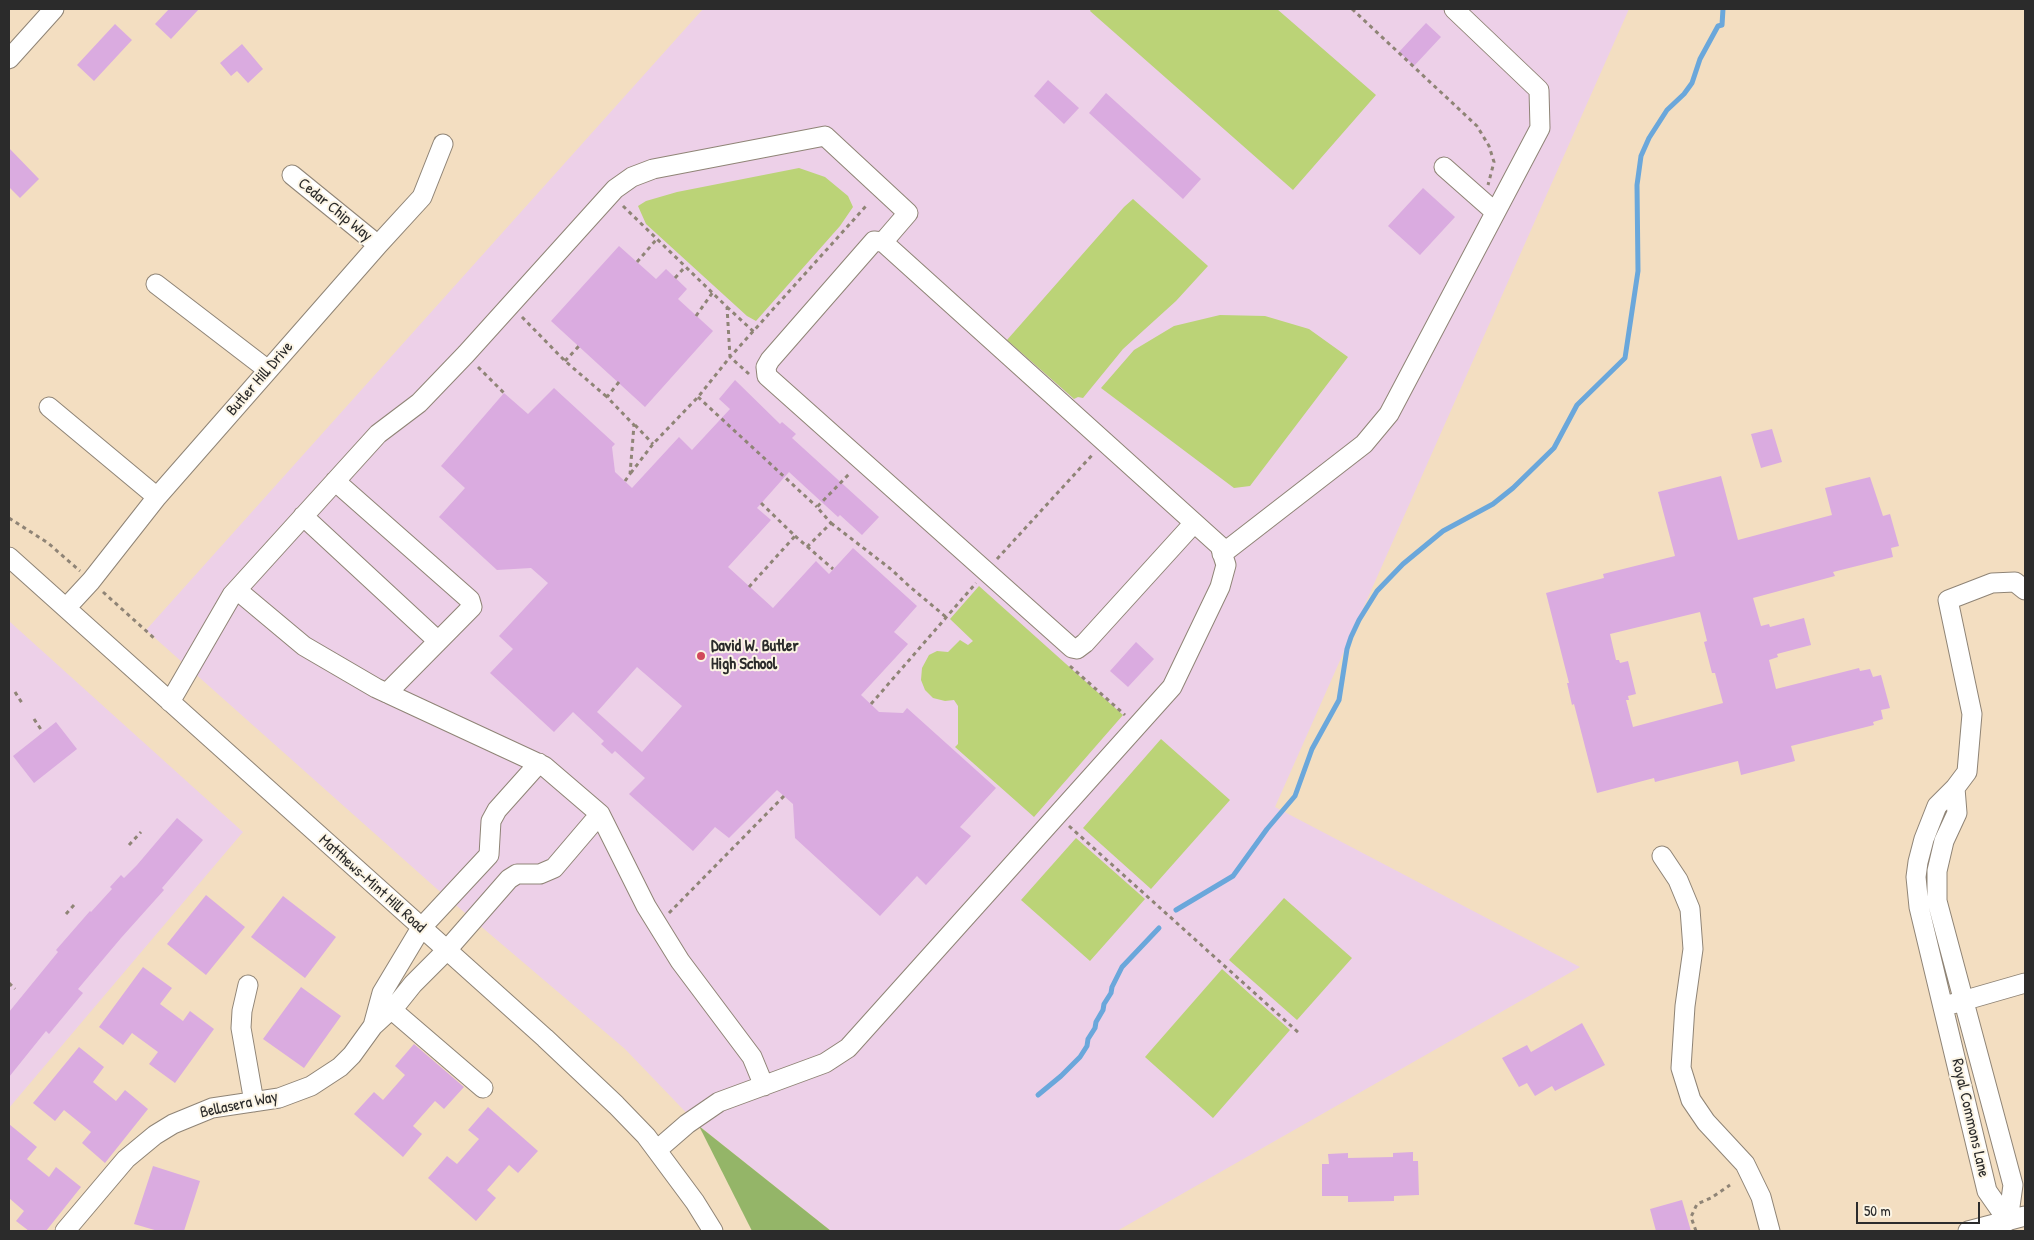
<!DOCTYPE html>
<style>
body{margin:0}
#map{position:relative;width:2034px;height:1240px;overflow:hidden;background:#f3dec1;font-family:"Patrick Hand",sans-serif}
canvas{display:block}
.frame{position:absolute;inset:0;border:10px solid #2b2b2b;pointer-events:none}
.scale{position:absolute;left:1856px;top:1202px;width:124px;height:22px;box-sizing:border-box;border:2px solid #2b2b2b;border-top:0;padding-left:6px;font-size:15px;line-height:18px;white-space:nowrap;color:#2b2b2b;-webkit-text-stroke:4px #fcf5e5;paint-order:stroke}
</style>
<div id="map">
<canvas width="2034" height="1240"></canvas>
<div class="frame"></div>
<div class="scale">50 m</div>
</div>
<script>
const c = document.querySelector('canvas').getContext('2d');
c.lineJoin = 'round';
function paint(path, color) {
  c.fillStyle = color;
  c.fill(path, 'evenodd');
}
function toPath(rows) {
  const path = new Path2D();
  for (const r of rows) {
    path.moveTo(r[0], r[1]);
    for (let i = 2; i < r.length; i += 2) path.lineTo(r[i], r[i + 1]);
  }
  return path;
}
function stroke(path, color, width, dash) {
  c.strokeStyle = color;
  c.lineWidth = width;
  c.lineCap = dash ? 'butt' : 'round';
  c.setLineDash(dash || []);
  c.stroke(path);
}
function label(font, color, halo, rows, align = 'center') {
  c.font = font + ' "Patrick Hand",sans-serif';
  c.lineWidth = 4;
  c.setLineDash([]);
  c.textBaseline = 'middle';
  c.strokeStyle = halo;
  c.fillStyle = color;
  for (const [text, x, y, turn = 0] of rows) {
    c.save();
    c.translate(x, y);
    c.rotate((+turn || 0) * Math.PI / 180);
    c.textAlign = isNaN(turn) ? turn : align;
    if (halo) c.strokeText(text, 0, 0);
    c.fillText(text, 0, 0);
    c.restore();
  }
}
paint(toPath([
 [703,9,1629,9,1275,807,1580,967,1117,1231,831,1231,699,1126,625,1049,437,889,146,630],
 [9,621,243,832,9,1108]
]), '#edd0e8');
paint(toPath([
 [1091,9,1277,9,1376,95,1293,190,1090,11],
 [799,168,825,177,848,196,853,207,840,226,756,321,747,316,646,224,638,206,646,201,677,192],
 [1133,199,1208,266,1176,301,1123,349,1083,398,1078,397,1074,399,1007,340,1124,207],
 [1220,315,1265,316,1309,329,1348,357,1250,486,1234,488,1101,388,1134,350,1174,326],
 [979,586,1123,715,1034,817,955,747,958,744,958,706,954,700,945,701,933,698,925,690,921,680,922,668,929,655,937,651,948,652,960,640,968,645,973,641,950,619],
 [1161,739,1230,800,1151,889,1083,828],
 [1076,838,1145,899,1090,961,1021,900],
 [1284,898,1352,958,1297,1020,1229,960],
 [1222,969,1290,1030,1213,1118,1145,1057]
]), '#bbd377');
paint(toPath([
 [699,1126,831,1231,752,1231]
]), '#94b568');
stroke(toPath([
 [1176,910,1233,876,1267,829,1295,796,1312,749,1339,700,1347,649,1351,637,1359,620,1377,591,1403,564,1443,531,1493,504,1513,488,1554,448,1577,405,1625,358,1638,271,1637,185,1641,156,1649,138,1667,110,1684,94,1692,83,1700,59,1718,26,1722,25,1723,9],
 [1038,1095,1061,1076,1080,1057,1087,1046,1088,1039,1095,1028,1096,1022,1103,1010,1104,1004,1111,993,1112,987,1122,967,1159,928]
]), '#6aa7db', 5);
paint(toPath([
 [169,9,199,9,171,39,155,24],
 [1426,23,1441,37,1414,66,1399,52],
 [115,24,132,40,94,81,77,65],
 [242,44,263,69,248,83,237,71,231,76,220,63],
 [1048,80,1079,108,1064,124,1034,96],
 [1106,93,1201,179,1183,199,1089,113],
 [9,148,39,179,20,198,9,187],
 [1423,188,1455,217,1420,255,1388,226],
 [619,246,656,279,666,269,687,289,678,299,713,331,645,407,551,321],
 [735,380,780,424,782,422,796,434,792,438,879,517,862,535,840,515,838,517,789,472,757,508,771,520,728,567,773,608,816,561,829,574,853,548,917,606,894,632,908,644,861,695,879,712,903,713,907,708,996,788,960,827,971,836,926,885,917,876,880,916,795,838,793,804,777,790,729,838,715,827,693,851,629,794,645,778,615,751,612,754,601,744,604,741,573,712,554,732,490,673,513,649,499,636,548,583,531,568,497,570,439,517,465,488,441,466,504,393,528,414,554,388,615,444,612,447,615,472,632,488,679,437,692,450,730,409,719,399],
 [637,667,682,706,642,752,597,712],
 [1772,429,1782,462,1761,468,1751,434],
 [1721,476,1738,540,1832,515,1825,488,1870,477,1883,516,1890,514,1899,546,1891,548,1893,557,1833,572,1835,576,1753,598,1761,626,1769,624,1770,627,1804,618,1811,645,1777,654,1778,657,1769,660,1776,689,1859,668,1860,671,1870,669,1873,677,1881,675,1890,708,1881,710,1883,719,1873,722,1874,725,1791,746,1795,761,1741,775,1738,761,1655,782,1654,778,1597,793,1574,704,1572,705,1567,683,1569,683,1546,593,1604,578,1603,574,1675,556,1658,492],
 [1700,612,1707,641,1704,642,1712,673,1715,673,1723,703,1633,727,1626,700,1629,700,1628,696,1636,694,1628,661,1620,663,1619,660,1616,660,1610,634],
 [1136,642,1154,659,1128,687,1110,671],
 [56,722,77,749,34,783,13,756],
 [177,818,203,840,162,888,164,890,121,938,78,989,83,993,49,1034,46,1031,9,1077,9,1012,58,952,56,950,90,911,91,912,112,889,110,887,121,875,124,878,137,865],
 [206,895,245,927,206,975,167,944],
 [283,896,336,937,305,978,251,937],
 [143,967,172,988,160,1004,183,1021,190,1011,214,1029,175,1083,149,1064,158,1052,132,1033,123,1045,99,1027],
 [301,987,341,1016,304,1068,263,1039],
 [1582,1023,1605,1065,1555,1091,1552,1086,1535,1096,1527,1083,1519,1087,1502,1058,1527,1045,1531,1052],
 [414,1044,464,1087,444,1109,435,1101,413,1126,422,1134,403,1157,354,1114,374,1092,383,1100,405,1075,395,1066],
 [79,1047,104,1067,93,1082,116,1101,125,1090,148,1109,105,1163,82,1143,91,1132,64,1110,55,1121,33,1103],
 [488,1107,538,1151,518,1173,509,1165,487,1190,496,1198,476,1221,428,1178,447,1156,457,1164,479,1139,468,1130],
 [9,1124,37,1147,27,1159,49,1177,56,1167,81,1187,46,1231,29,1231,16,1221,24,1211,9,1198],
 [1413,1152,1413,1161,1418,1161,1419,1195,1394,1196,1394,1201,1348,1202,1348,1196,1322,1196,1322,1164,1329,1164,1328,1154,1348,1153,1348,1158,1393,1157,1393,1153],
 [153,1166,200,1181,184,1231,158,1231,134,1224],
 [1682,1200,1691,1231,1656,1231,1650,1209]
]), '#daabe0');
const minor = toPath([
 [9,59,54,9],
 [1444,167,1495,212],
 [292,175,378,245],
 [883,242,874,241,770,360,766,367,767,376,1072,648,1077,649,1085,643,1194,523],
 [156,284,268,370],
 [49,407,157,497],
 [335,481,470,600,472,607,387,693],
 [303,516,438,641],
 [1222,554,1364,444,1389,414,1540,128,1539,90,1454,9],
 [9,557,545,1038,616,1105,646,1136,695,1202,713,1231],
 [237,590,304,646,376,688,544,766,600,814,646,906,680,961,752,1057,764,1086],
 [66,608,91,581,157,497,378,245,422,197,443,144],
 [170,702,232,595,378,434,419,403,466,354,615,189,632,177,653,169,825,136,908,213,883,242,1220,546,1226,565,1220,587,1172,687,848,1048,825,1063,719,1102,687,1124,657,1150],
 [539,763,497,810,491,821,489,855,421,928,382,993,373,1026,397,1004,413,984,446,951,509,879,517,874,540,874,554,868,600,814],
 [1955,788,1957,813,1944,841,1937,871,1937,901,2013,1185,2008,1221],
 [1662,856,1678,880,1690,909,1693,949,1685,1006,1681,1068,1691,1100,1706,1122,1745,1164,1761,1197,1770,1231],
 [248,985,242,1011,241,1028,254,1102],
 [1952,1004,2025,983],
 [391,1009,483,1088],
 [2008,1221,1987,1191,1919,907,1916,877,1918,862,1924,839,1937,806,1955,788,1967,772,1972,714,1948,600,1992,583,2015,582,2025,590],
 [65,1231,126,1159,155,1135,173,1124,212,1108,279,1098,311,1086,340,1067,352,1055,373,1026],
 [1968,1231,2025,1216]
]);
stroke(minor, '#8f8476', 21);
stroke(toPath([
 [1352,9,1477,126,1489,146,1494,162,1488,185],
 [623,206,727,307,730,357,698,397,653,444,630,474],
 [637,262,656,240],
 [675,278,685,267],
 [727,307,754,332],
 [696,316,713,292],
 [522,317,565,361,607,397],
 [565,361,579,346],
 [478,367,504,393],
 [749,374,730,357,866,206],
 [619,382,607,397,634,425,630,474,625,481],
 [698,397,817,507],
 [635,425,653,444],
 [9,518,48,543,80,571],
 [831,523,892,570,909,586,946,617],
 [795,536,833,569],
 [807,547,831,523,817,507,851,472],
 [997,559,1094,453],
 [749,587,795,536,761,503],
 [103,592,154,638],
 [1070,666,1125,715],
 [15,692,22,703],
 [871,704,976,583],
 [34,719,42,731],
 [1069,826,1299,1033],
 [129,845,141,832],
 [669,913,784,796],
 [66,914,74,905],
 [9,983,15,989],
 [1696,1231,1691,1217,1697,1204,1711,1198,1730,1185]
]), '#8f8476', 3, [4, 4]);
stroke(minor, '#fff', 19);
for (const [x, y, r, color] of [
 [701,656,5,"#d1495b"]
]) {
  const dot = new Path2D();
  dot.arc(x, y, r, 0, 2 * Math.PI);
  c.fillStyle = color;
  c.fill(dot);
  stroke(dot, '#fcf5e5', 2);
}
label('16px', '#2b2b2b', '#fcf5e5', [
 ["Cedar Chip Way",335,210,39],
 ["Butler Hill Drive",260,379,-49],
 ["Matthews-Mint Hill Road",372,884,42],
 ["Bellasera Way",239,1105,-12],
 ["Royal Commons Lane",1970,1118,77]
]);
label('bold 16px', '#2b2b2b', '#fcf5e5', [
 ["David W. Butler",711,647],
 ["High School",711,665]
], 'left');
</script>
